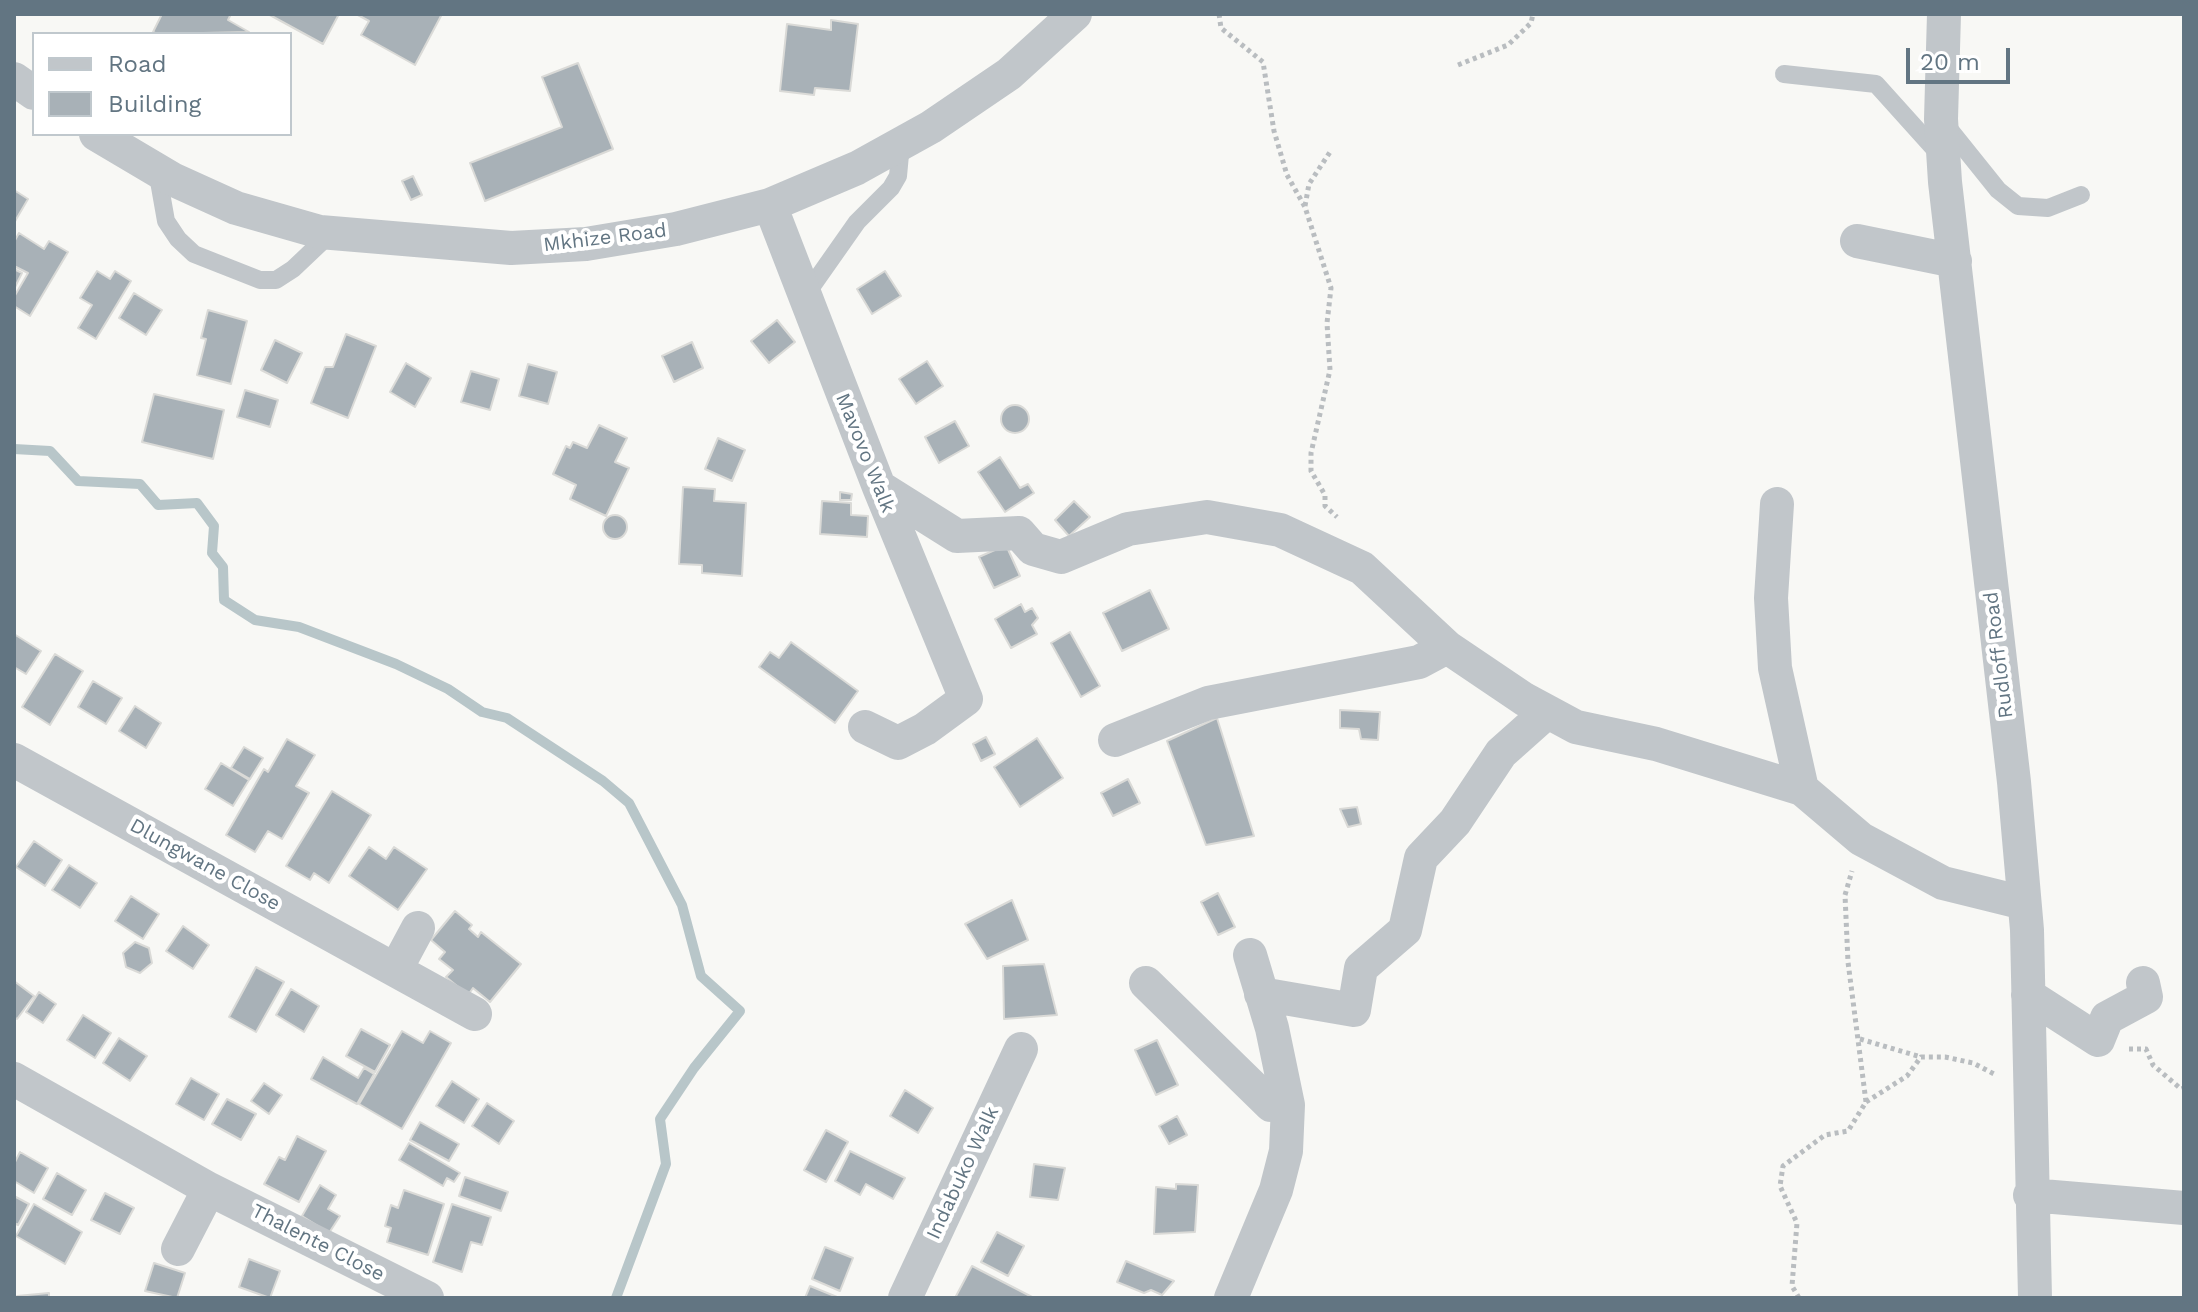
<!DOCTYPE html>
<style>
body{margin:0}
#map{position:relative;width:2198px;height:1312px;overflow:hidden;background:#f8f8f5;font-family:"Work Sans",sans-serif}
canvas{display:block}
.frame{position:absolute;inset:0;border:16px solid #627582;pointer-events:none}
.legend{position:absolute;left:32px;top:32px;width:260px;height:104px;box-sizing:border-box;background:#fff;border:2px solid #c0c8cd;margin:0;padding:10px 14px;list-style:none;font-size:24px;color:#627582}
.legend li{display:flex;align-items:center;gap:16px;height:40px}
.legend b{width:40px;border:2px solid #c0c8cd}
.scale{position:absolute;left:1906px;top:48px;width:104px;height:36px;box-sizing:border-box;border:4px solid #627582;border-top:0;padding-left:10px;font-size:24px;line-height:28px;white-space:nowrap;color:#627582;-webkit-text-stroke:6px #fff;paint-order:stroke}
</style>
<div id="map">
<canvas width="2198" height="1312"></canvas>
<div class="frame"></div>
<ul class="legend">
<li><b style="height:10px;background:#c1c6ca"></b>Road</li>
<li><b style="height:22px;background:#a8b1b7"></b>Building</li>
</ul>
<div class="scale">20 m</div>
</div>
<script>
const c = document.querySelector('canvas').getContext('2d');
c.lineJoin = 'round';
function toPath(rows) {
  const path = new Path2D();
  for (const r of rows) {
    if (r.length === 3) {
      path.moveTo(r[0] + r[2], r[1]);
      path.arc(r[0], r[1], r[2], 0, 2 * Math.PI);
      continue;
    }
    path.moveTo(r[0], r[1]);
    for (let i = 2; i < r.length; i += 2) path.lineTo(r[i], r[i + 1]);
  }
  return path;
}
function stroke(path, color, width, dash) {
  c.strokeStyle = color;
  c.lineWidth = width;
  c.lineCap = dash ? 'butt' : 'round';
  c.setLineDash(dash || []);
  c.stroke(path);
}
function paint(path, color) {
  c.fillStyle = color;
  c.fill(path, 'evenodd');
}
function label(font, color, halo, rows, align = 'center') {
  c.font = font + ' "Work Sans",sans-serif';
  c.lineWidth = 8;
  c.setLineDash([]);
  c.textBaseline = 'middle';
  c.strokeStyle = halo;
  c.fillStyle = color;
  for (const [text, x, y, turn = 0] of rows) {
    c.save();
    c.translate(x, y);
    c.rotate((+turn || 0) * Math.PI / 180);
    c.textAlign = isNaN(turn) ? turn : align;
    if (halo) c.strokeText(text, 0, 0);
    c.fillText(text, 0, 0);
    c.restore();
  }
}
stroke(toPath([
 [14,449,50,451,78,481,140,484,158,505,197,503,214,526,212,553,223,567,224,600,255,620,299,627,396,664,448,689,482,712,507,718,603,781,629,803,682,905,701,976,740,1011,694,1068,660,1119,666,1164,616,1298]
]), '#b8c6c9', 10);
const building = toPath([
 [162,14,231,14,228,20,249,32,157,34,153,32,162,14],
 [268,14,339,14,323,44,268,14],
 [356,14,442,14,415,65,361,35,369,21,356,14],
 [831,20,858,24,850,91,815,88,814,95,780,91,787,24,831,30,831,20],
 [578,63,613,149,485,201,470,163,562,127,542,77,578,63],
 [413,176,422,195,411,200,402,181,413,176],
 [14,190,28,199,14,223,14,190],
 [19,233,44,249,49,241,68,252,30,316,14,306,14,297,28,273,14,266,14,242,19,233],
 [14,269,22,273,14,289,14,269],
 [97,271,110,279,115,271,131,281,96,339,78,328,92,305,80,298,97,271],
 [885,271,901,296,872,314,857,289,885,271],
 [134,293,162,310,146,335,119,318,134,293],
 [208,310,247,321,231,384,197,375,206,339,201,338,208,310],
 [777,320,795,342,769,363,751,341,777,320],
 [346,334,376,346,348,418,311,403,325,367,333,367,346,334],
 [275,340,302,353,287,383,261,370,275,340],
 [692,342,703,368,674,382,662,356,692,342],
 [927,361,943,386,916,404,899,379,927,361],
 [406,363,431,378,415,407,390,392,406,363],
 [528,364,557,372,548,404,519,396,528,364],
 [471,371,499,379,490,410,461,402,471,371],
 [245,390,278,400,270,427,237,417,245,390],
 [154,394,224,410,213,459,142,442,154,394],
 [1015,419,14],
 [955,421,969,446,939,463,925,437,955,421],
 [599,425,627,438,615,462,629,468,606,516,570,499,576,485,553,474,566,446,570,448,573,442,587,448,599,425],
 [718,438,745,450,732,481,705,469,718,438],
 [1000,457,1020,488,1028,484,1034,493,1005,512,978,472,1000,457],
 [683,487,715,489,714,501,746,503,742,576,702,573,702,565,679,564,683,487],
 [840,492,852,494,851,500,840,500,840,492],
 [822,501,851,503,851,515,868,516,867,537,820,534,822,501],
 [1074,501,1090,517,1069,536,1055,520,1074,501],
 [615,527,12],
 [1006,545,1020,576,994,588,979,557,1006,545],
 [1150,590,1169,629,1122,651,1103,613,1150,590],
 [1021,604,1025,612,1032,608,1038,618,1032,625,1037,634,1011,648,995,619,1021,604],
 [1070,632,1100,686,1081,697,1051,643,1070,632],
 [14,634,41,651,26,674,14,667,14,634],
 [791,642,858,691,835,723,759,667,770,652,779,658,791,642],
 [55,654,83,671,50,725,22,707,55,654],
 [93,681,122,698,106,724,78,707,93,681],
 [135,706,161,723,146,748,119,731,135,706],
 [1340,710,1380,712,1378,740,1361,739,1359,729,1340,728,1340,710],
 [1217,718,1254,836,1206,845,1167,741,1217,718],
 [986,737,995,754,981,761,973,744,986,737],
 [1037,738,1063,778,1020,807,994,767,1037,738],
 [287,739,315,755,296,786,309,793,282,839,268,831,255,852,226,835,264,769,268,772,287,739],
 [244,747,263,758,250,779,231,768,244,747],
 [221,763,249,780,233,806,205,789,221,763],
 [1128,779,1140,803,1113,816,1101,793,1128,779],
 [332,791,371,815,329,883,314,873,310,880,286,866,332,791],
 [1357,807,1361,824,1348,827,1340,809,1357,807],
 [34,841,62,860,45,886,16,867,34,841],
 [369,847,386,859,394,847,427,869,398,910,349,876,369,847],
 [69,865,97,883,80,908,52,890,69,865],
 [1218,893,1235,927,1218,935,1201,902,1218,893],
 [131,896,159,914,143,939,115,921,131,896],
 [1012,900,1028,940,987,959,965,924,1012,900],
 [455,911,472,925,469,929,478,937,481,932,521,964,490,1002,473,988,468,995,446,977,453,970,439,959,445,952,431,940,455,911],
 [183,926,209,945,193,969,166,951,183,926],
 [135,942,149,948,152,963,140,973,126,967,123,953,135,942],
 [1044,964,1057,1015,1004,1019,1003,966,1044,964],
 [256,967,284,982,256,1032,229,1017,256,967],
 [14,981,34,996,17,1019,14,1017,14,981],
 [291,989,319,1006,304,1032,276,1015,291,989],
 [39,992,56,1004,43,1023,26,1012,39,992],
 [83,1015,111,1033,95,1058,67,1040,83,1015],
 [361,1029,390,1045,375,1072,346,1056,361,1029],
 [402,1031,423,1043,430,1031,451,1043,402,1129,359,1104,402,1031],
 [119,1038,147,1056,130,1081,103,1063,119,1038],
 [1157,1040,1178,1085,1156,1095,1135,1050,1157,1040],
 [323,1057,358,1078,364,1068,374,1074,357,1104,311,1079,323,1057],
 [191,1078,219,1094,204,1120,176,1104,191,1078],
 [452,1081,479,1099,464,1123,436,1106,452,1081],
 [264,1083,282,1095,269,1114,251,1101,264,1083],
 [905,1090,933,1108,918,1133,890,1116,905,1090],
 [227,1099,256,1114,241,1140,212,1124,227,1099],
 [487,1103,514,1121,499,1144,472,1126,487,1103],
 [1177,1116,1187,1135,1169,1144,1159,1126,1177,1116],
 [420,1122,459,1144,449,1161,410,1140,420,1122],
 [826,1130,848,1142,826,1182,804,1170,826,1130],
 [297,1136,326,1151,299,1202,264,1184,279,1157,285,1160,297,1136],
 [409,1143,460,1173,454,1182,447,1178,443,1186,399,1160,409,1143],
 [850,1151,905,1178,893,1199,866,1184,860,1195,835,1181,850,1151],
 [20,1152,48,1168,34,1193,14,1181,14,1164,20,1152],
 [1034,1164,1065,1168,1058,1200,1030,1197,1034,1164],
 [57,1173,86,1190,72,1215,43,1199,57,1173],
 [465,1177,508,1192,501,1211,459,1196,465,1177],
 [1176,1184,1198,1185,1195,1232,1154,1234,1156,1187,1176,1189,1176,1184],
 [320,1185,336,1195,328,1209,340,1216,329,1233,302,1216,320,1185],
 [404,1190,444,1204,428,1255,387,1242,391,1228,385,1226,391,1205,398,1208,404,1190],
 [105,1193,134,1208,120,1234,91,1220,105,1193],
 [14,1196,29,1204,18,1225,14,1223,14,1196],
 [34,1204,82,1232,65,1264,16,1236,34,1204],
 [452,1204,491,1217,482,1245,471,1242,462,1272,433,1262,452,1204],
 [997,1232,1024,1246,1008,1276,981,1262,997,1232],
 [825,1247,853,1258,840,1291,812,1279,825,1247],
 [249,1259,280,1271,270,1298,239,1287,249,1259],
 [1126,1261,1174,1281,1162,1295,1151,1290,1144,1293,1117,1282,1126,1261],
 [154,1263,185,1273,177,1298,145,1291,154,1263],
 [972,1266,1034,1298,955,1298,972,1266],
 [810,1286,837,1297,836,1298,805,1298,810,1286],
 [49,1293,49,1298,17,1298,17,1296,49,1293]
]);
paint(building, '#a8b1b7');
stroke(building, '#dadad7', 2);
stroke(toPath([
 [1219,14,1221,28,1263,62,1274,131,1287,175,1305,207,1331,288,1327,323,1330,370,1311,453,1311,471,1325,495,1325,506,1337,517],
 [1458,65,1508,45,1531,23,1533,14],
 [1305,206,1309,184,1330,152],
 [1860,1039,1921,1057],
 [2129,1049,2146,1049,2153,1065,2181,1089,2184,1088],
 [1866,1102,1907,1076,1921,1057,1945,1057,1973,1063,1996,1075],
 [1799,1298,1792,1286,1797,1223,1780,1186,1783,1166,1825,1135,1848,1131,1866,1102,1848,962,1845,895,1852,871]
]), '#b9bdc0', 5, [4, 4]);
stroke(toPath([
 [1784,74,1876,84,1939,154],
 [1945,124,1998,190,2018,206,2048,208,2081,195],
 [157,170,166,221,178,239,194,254,260,280,276,280,293,269,331,233],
 [805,296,857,222,891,188,898,176,901,144]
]), '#c1c6ca', 18);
stroke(toPath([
 [1944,14,1941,119,1945,182,2014,782,2027,930,2035,1298],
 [14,79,34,93],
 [96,134,172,179,236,208,320,232,511,248,586,244,676,229,770,205,857,168,931,127,1009,74,1075,14],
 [770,205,879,487,966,699,925,729,898,743,865,727],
 [1857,241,1955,261],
 [879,487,957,536,1019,533,1033,549,1061,557,1128,529,1207,517,1280,530,1362,568,1447,647,1524,699,1576,727,1656,744,1802,789],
 [1777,504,1771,598,1775,668,1802,789,1861,839,1943,883,2024,903],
 [1115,740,1208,703,1419,662,1447,647],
 [14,760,475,1014],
 [396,969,418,928],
 [1146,983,1271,1105,1288,1105],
 [1261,994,1354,1010,1361,968,1405,930,1421,858,1455,822,1501,753,1547,712],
 [2028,995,2098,1040,2107,1018,2146,997,2143,983],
 [14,1079,209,1189,427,1298],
 [2030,1195,2184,1208],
 [178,1249,209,1189],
 [905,1298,1021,1049],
 [1231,1298,1276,1190,1286,1151,1288,1105,1272,1028,1250,955]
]), '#c1c6ca', 34);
label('20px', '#627582', '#fff', [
 ["Mkhize Road",605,238,-7],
 ["Mavovo Walk",865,453,68],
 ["Rudloff Road",1999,655,-97],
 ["Dlungwane Close",205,865,29],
 ["Indabuko Walk",963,1173,-65],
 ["Thalente Close",318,1243,27]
]);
</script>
